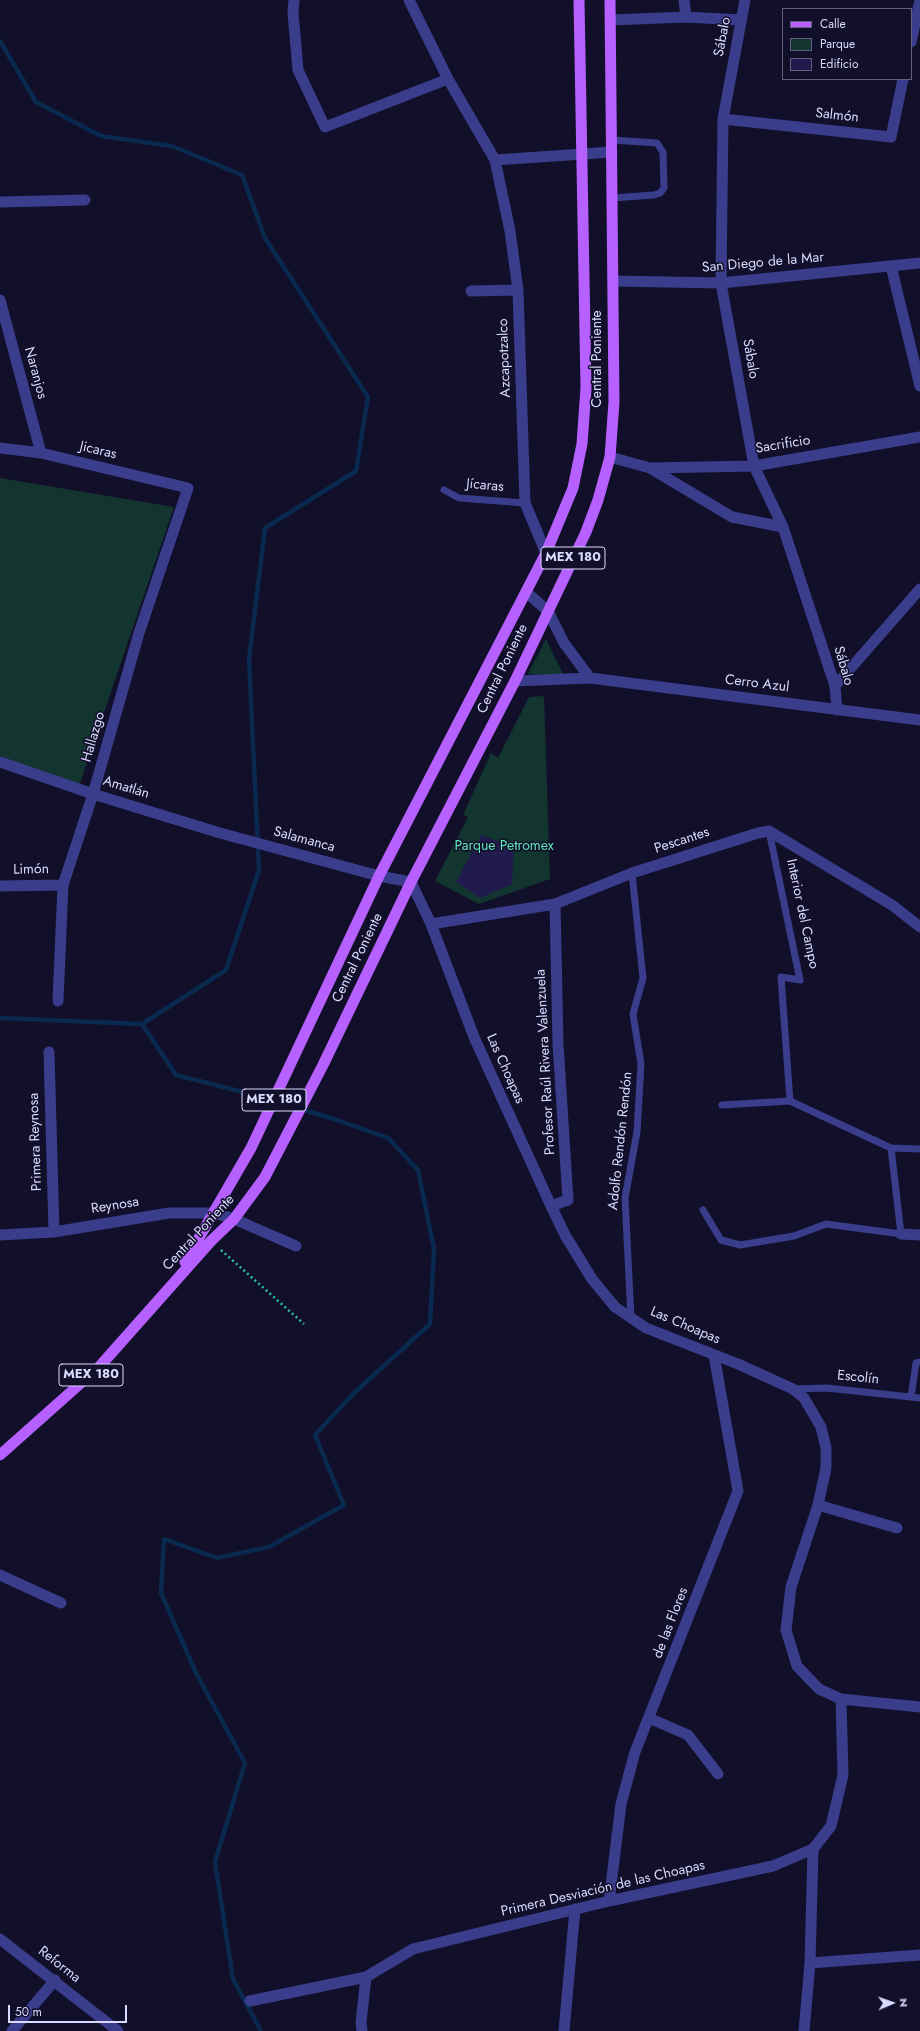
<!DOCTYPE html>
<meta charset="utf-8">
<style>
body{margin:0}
#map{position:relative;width:920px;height:2031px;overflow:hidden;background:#120f2a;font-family:Jost,sans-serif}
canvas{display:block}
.legend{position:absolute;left:782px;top:8px;width:130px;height:72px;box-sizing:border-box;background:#120f2a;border:1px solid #62607f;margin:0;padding:5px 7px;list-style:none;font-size:12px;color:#dad9ff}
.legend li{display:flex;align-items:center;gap:8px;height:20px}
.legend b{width:20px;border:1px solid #62607f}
.north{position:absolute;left:872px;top:1983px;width:40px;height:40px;-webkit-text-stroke:3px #120f2a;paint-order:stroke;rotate:88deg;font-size:11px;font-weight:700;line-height:16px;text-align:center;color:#dad9ff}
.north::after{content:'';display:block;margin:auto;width:14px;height:18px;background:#dad9ff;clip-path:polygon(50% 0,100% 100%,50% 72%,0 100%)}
.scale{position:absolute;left:8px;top:2005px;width:119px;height:18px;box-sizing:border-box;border:2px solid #dad9ff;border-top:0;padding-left:5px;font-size:12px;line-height:14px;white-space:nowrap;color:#dad9ff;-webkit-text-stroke:3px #120f2a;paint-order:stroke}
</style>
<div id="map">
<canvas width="920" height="2031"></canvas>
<ul class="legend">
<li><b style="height:5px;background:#b660ff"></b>Calle</li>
<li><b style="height:11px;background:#123530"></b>Parque</li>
<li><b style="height:11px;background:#201b4c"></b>Edificio</li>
</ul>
<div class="north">N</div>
<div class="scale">50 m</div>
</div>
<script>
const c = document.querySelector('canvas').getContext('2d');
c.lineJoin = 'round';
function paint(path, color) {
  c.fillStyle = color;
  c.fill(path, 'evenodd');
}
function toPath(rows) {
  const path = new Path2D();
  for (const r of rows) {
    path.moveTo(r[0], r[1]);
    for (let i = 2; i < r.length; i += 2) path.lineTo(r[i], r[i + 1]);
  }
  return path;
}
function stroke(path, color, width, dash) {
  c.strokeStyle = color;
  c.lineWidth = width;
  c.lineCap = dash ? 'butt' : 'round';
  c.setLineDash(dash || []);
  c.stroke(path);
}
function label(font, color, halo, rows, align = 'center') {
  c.font = font + ' Jost,sans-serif';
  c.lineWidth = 3;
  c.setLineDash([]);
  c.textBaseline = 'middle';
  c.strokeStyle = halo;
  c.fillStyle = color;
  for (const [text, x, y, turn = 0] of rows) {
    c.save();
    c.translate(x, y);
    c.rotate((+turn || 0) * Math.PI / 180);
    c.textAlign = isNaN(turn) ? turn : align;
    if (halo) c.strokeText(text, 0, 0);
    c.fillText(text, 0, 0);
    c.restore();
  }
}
paint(toPath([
 [0,478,174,507,79,786,0,756],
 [546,639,564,676,528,674],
 [544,696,550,879,479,904,435,881,468,817,463,815,491,753,498,758,529,697]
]), '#123530');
stroke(toPath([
 [0,41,36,102,101,136,172,146,242,175,265,238,368,397,356,471,265,528,249,659,259,870,226,970,142,1024,0,1018],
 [142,1024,176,1075,251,1094,337,1120,388,1138,418,1170,434,1249,430,1324,354,1393,315,1435,344,1505,269,1547,217,1558,164,1539,161,1593,196,1673,245,1763,215,1862,233,1979,261,2031]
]), '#0a294e', 4.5);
paint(toPath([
 [481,835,514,847,512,884,480,898,456,882]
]), '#201b4c');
stroke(toPath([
 [221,1250,304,1324]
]), '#2bc1ab', 2.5, [2, 3]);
stroke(toPath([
 [612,140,657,143,663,152,664,188,660,193,654,195,612,198],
 [444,490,459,498,525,503],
 [769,831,800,980,781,977,790,1101],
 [722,1105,790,1101,891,1148,920,1149],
 [703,1210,721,1240,740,1245,794,1236,826,1224,901,1234,891,1148],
 [631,1318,625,1198,637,1132,641,1064,633,1014,643,978,632,873],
 [793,1389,827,1388,920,1398],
 [911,1397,916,1363,920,1362]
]), '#393d8b', 7);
stroke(toPath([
 [294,0,293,13,298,70,325,127,448,79],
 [409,0,448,79,495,160,510,231,518,290,525,503,546,553],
 [684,0,686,17],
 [745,0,723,119,721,283,754,466,783,527,835,686,837,710],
 [611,20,686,17,741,20],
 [911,42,920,0],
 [723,119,891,137,903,79],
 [495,160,612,152],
 [0,202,85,200],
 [891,266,920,386],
 [613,281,721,283,920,263],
 [471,291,518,290],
 [0,300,41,453],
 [0,448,41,453,188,488,139,633,93,794,63,885,58,1001],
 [610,457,650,468,754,466,920,437],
 [650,468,732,517,783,527],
 [526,592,548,611,564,643,590,678],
 [515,681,590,678,920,720],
 [835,686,920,589],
 [0,762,93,794,220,833,379,876,411,882,431,924,474,1037,551,1206,565,1235,592,1279,615,1307,646,1328,738,1364,793,1389,804,1398,821,1427,826,1448,826,1468,818,1505,791,1587,786,1630,797,1666,819,1689,841,1699,920,1707],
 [0,886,63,885],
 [431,924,555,904,632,873,758,833,769,831,892,905,920,927],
 [49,1052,54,1232],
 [551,1206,568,1200,558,1044,555,904],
 [901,1234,920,1235],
 [0,1235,54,1232,169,1213,214,1213,234,1219,296,1246],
 [818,1505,897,1528],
 [0,1575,61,1603],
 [649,1718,688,1735,718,1774],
 [609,1901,621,1804,635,1752,738,1491,714,1355],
 [0,1939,118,2031],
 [810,1963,920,1955],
 [250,2001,366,1977,413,1949,609,1901,773,1866,813,1849,831,1826,843,1775,841,1699],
 [12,2031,55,1980],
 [362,2031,361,2022,366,1977],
 [564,2031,575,1909],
 [804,2031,810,1963,813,1849]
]), '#393d8b', 11);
stroke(toPath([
 [185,1262,251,1148,379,876,546,553,573,488,582,444,586,388,579,0],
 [0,1455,100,1366,211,1241,234,1219,265,1177,323,1065,411,882,515,681,586,532,598,500,610,457,614,402,610,0]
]), '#b660ff', 11);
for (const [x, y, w] of [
 [573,558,64],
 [274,1100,64],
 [91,1375,64]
]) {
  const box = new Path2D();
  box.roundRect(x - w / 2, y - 11, w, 22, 3);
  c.fillStyle = '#120f2a';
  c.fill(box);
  stroke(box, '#dad9ff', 1);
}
label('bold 13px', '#dad9ff', null, [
 ["MEX 180",573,558],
 ["MEX 180",274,1100],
 ["MEX 180",91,1375]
]);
label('14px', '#dad9ff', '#120f2a', [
 ["Sábalo",723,37,-79],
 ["Salmón",837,116,6],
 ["San Diego de la Mar",763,263,-5],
 ["Azcapotzalco",505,358,-92],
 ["Central Poniente",598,359,-90],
 ["Sábalo",750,359,80],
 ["Naranjos",35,373,75],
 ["Sacrificio",783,445,-9],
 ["Jicaras",98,451,13],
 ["Jícaras",485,486,5],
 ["Sábalo",843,666,74],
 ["Central Poniente",503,669,-64],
 ["Cerro Azul",757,684,7],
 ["Hallazgo",94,737,-74],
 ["Amatlán",126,788,17],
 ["Salamanca",304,840,15],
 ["Pescantes",682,841,-18],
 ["Limón",31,870,-1],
 ["Interior del Campo",802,914,78],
 ["Central Poniente",358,958,-64],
 ["Profesor Raúl Rivera Valenzuela",546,1062,-93],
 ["Las Choapas",505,1069,66],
 ["Adolfo Rendón Rendón",621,1141,-84],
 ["Primera Reynosa",36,1142,-92],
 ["Reynosa",115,1206,-9],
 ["Central Poniente",199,1233,-47],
 ["Las Choapas",685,1326,23],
 ["Escolín",858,1378,6],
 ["de las Flores",671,1623,-69],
 ["Primera Desviación de las Choapas",603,1889,-13],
 ["Reforma",59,1965,38]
]);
label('14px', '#5ee6b8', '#120f2a', [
 ["Parque Petromex",504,847]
]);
</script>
